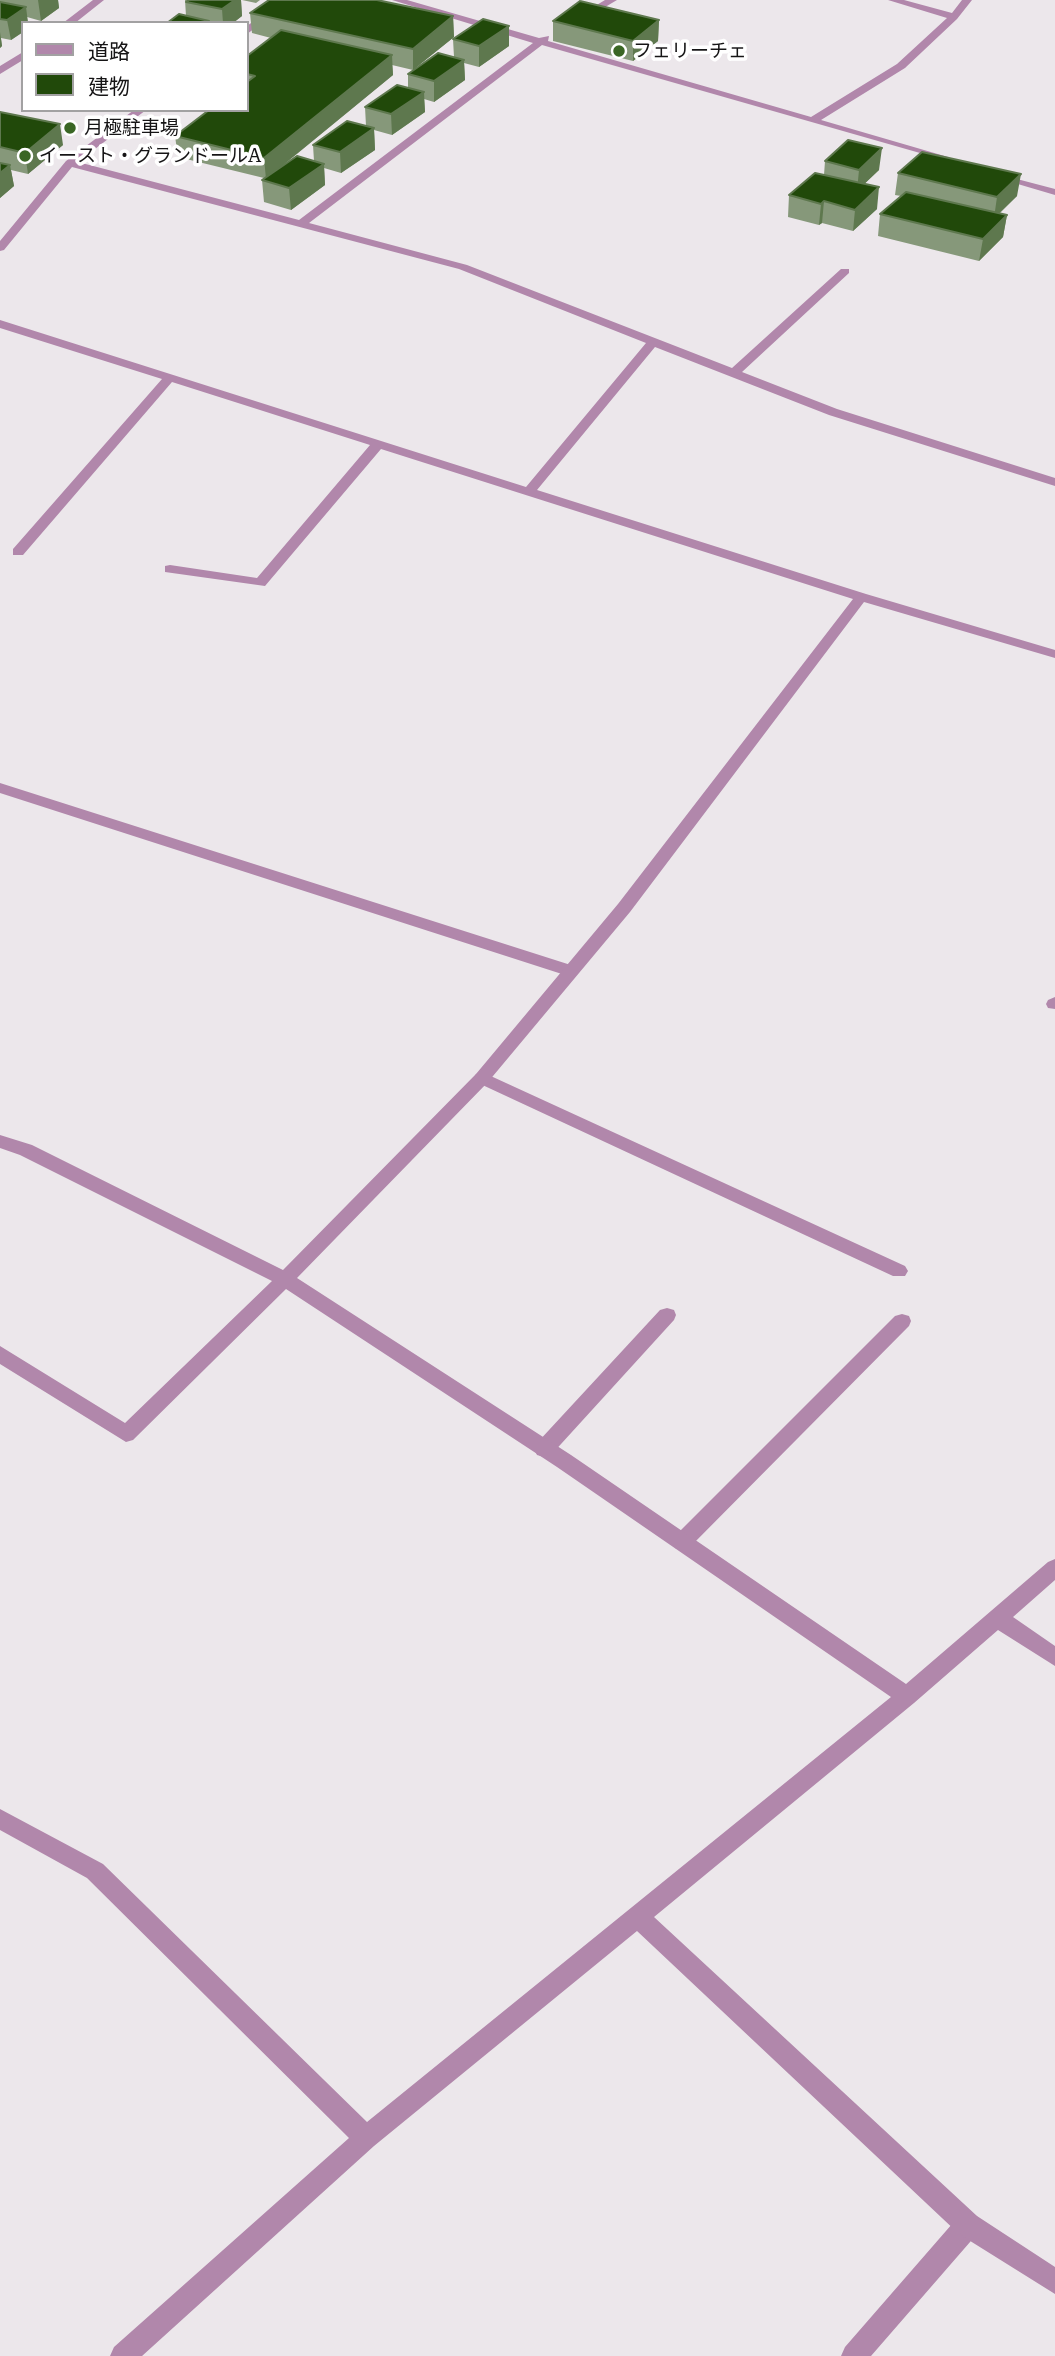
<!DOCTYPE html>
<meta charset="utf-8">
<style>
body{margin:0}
#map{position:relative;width:1055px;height:2356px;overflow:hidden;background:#ece7eb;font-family:"Roboto Serif","Noto Sans JP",serif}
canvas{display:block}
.legend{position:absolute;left:21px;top:21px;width:228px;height:91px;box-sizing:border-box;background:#fff;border:2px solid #a2a1a2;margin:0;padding:9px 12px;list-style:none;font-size:21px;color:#161516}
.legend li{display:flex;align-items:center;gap:14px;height:35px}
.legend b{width:35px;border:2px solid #a2a1a2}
</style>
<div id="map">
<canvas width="1055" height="2356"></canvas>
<ul class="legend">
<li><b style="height:9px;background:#b187ab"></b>道路</li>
<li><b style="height:19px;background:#21490a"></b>建物</li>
</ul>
</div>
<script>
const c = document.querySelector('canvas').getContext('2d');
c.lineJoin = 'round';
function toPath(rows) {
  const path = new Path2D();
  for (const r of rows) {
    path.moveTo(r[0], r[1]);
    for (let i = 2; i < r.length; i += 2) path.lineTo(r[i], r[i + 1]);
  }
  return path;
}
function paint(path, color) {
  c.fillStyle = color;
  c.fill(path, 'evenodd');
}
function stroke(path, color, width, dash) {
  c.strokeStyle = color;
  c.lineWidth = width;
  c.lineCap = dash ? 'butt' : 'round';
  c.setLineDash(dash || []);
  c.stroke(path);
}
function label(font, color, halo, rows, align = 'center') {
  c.font = font + ' "Roboto Serif","Noto Sans JP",serif';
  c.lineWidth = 7;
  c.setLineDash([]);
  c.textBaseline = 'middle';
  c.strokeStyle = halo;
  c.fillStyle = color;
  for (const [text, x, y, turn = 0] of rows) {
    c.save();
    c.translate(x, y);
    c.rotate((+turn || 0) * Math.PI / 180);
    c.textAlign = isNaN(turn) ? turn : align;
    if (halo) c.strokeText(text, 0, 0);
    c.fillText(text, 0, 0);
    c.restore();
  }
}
paint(toPath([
 [829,409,837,409,1055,478,1055,486,829,415,829,409],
 [0,783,577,967,579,971,571,977,565,975,0,793,0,783],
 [1055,997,1055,1009,1048,1008,1046,1004,1048,1000,1055,997],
 [482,1072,905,1266,908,1271,905,1276,893,1276,476,1082,474,1078,476,1074,482,1072],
 [667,1308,674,1310,676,1315,674,1320,551,1455,544,1457,537,1455,534,1449,537,1443,660,1310,667,1308],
 [902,1314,909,1316,911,1321,909,1326,689,1548,682,1551,675,1548,672,1542,675,1536,895,1316,902,1314],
 [968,2213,977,2216,980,2225,977,2234,871,2356,841,2356,845,2347,959,2216,968,2213]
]), '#b187ab');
paint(toPath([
 [93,0,104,0,75,23,63,23,93,0],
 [282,0,293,0,247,34,247,26,282,0],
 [392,0,407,0,539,38,549,36,548,41,811,117,897,64,947,18,888,0,904,0,952,13,962,0,972,0,957,19,905,68,821,120,948,157,948,161,542,45,309,223,467,265,732,368,841,269,849,269,849,273,742,372,837,409,837,415,829,415,655,347,537,490,866,594,1055,650,1055,658,864,602,630,912,488,1082,297,1278,571,1455,906,1684,1048,1562,1055,1559,1055,1580,1013,1617,1055,1646,1055,1666,998,1630,914,1703,654,1917,977,2216,1055,2267,1055,2294,959,2234,637,1931,374,2146,142,2356,110,2356,114,2347,349,2138,87,1878,0,1830,0,1809,103,1864,367,2122,891,1697,557,1467,286,1289,133,1440,126,1442,0,1364,0,1346,125,1423,272,1281,20,1155,0,1148,0,1135,32,1145,283,1270,476,1074,618,904,853,599,381,449,265,586,165,572,165,566,170,565,257,578,370,445,172,382,23,555,13,555,13,549,162,379,0,328,0,320,526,487,646,343,459,269,72,167,4,250,0,251,0,241,66,161,134,110,146,110,78,162,299,220,533,43,392,0],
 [605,0,617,0,585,19,577,17,605,0],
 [23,52,23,60,0,74,0,66,23,52],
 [994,173,1055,189,1055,195,994,177,994,173]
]), '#b187ab');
paint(toPath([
 [0,0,58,0,59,8,41,21,27,17,28,23,23,23,23,32,11,40,1,38,2,46,0,48],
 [185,0,241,0,242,16,233,23,167,23,186,16],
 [242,0,260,0,256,3],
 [250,13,453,16,454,37,413,70,392,65,393,75,281,167,314,161,313,145,366,126,365,107,408,87,408,74,454,57,453,39,509,26,509,46,479,67,464,63,465,80,434,102,424,99,425,112,392,135,374,130,375,150,341,173,324,168,325,185,291,210,264,202,262,180,264,178,178,157,175,136,247,110,247,56,271,38,252,33],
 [659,20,658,41,633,61,553,41,553,21],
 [0,112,63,145,28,174,11,170,14,186,0,198],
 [825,161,879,170,864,184,877,209,853,231,822,223,819,225,788,217,789,195,824,175],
 [898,173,1017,196,999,214,1007,215,1003,237,979,261,878,236,880,214,901,196,895,195]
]), '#86987a');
paint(toPath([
 [38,0,58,0,59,8,41,21],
 [235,0,241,0,242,16,233,23,223,23,222,9],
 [26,7,28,23,23,23,23,32,11,40,7,20],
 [453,16,454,37,413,70,413,49],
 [659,20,658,41,633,61,633,41],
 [509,26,509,46,479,67,479,46],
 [0,32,2,46,0,48],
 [392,55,393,75,266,179,264,158],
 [464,60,465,80,434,102,434,81],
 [424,92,425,112,392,135,391,114],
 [60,124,63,145,28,174,25,153],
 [374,128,375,150,341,173,340,152],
 [882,148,879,170,857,191,859,170],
 [324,164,325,185,291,210,289,188],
 [10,165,14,186,0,198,0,173],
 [1021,174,1017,196,994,218,997,197],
 [879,187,877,209,853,231,855,210],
 [824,201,822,223,819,225,821,204],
 [1007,215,1003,237,979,261,983,239]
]), '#5e784e');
const building = toPath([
 [189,0,235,0,222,9,186,2,189,0],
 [269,0,377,0,453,16,413,49,250,13,269,0],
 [580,1,659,20,633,41,553,21,580,1],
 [0,2,26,7,7,20,0,19,0,2],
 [179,14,209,21,206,23,167,23,179,14],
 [483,19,509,26,479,46,453,39,483,19],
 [281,30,392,55,264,158,175,136,209,110,247,110,247,82,255,76,247,74,247,56,281,30],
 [438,53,464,60,434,81,408,74,438,53],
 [397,85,424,92,391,114,365,107,397,85],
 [0,112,60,124,25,153,0,147,0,112],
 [347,121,374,128,340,152,313,145,347,121],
 [848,140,882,148,859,170,825,161,848,140],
 [922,152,1021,174,997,197,898,173,922,152],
 [297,156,324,164,289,188,262,180,297,156],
 [0,163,10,165,0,173,0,163],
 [815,173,879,187,855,210,824,201,821,204,789,195,815,173],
 [906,192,1007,215,983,239,880,214,906,192]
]);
paint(building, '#21490a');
stroke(building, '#5e784e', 2);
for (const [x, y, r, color] of [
 [619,51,7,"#3a6624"],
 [70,128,7,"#3a6624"],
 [25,156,7,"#3a6624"]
]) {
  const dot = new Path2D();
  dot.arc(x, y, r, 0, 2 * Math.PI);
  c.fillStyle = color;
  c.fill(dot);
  stroke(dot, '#fff', 2.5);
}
label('19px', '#161516', '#fff', [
 ["フェリーチェ",633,51],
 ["月極駐車場",84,128],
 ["イースト・グランドールA",39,156]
], 'left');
</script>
